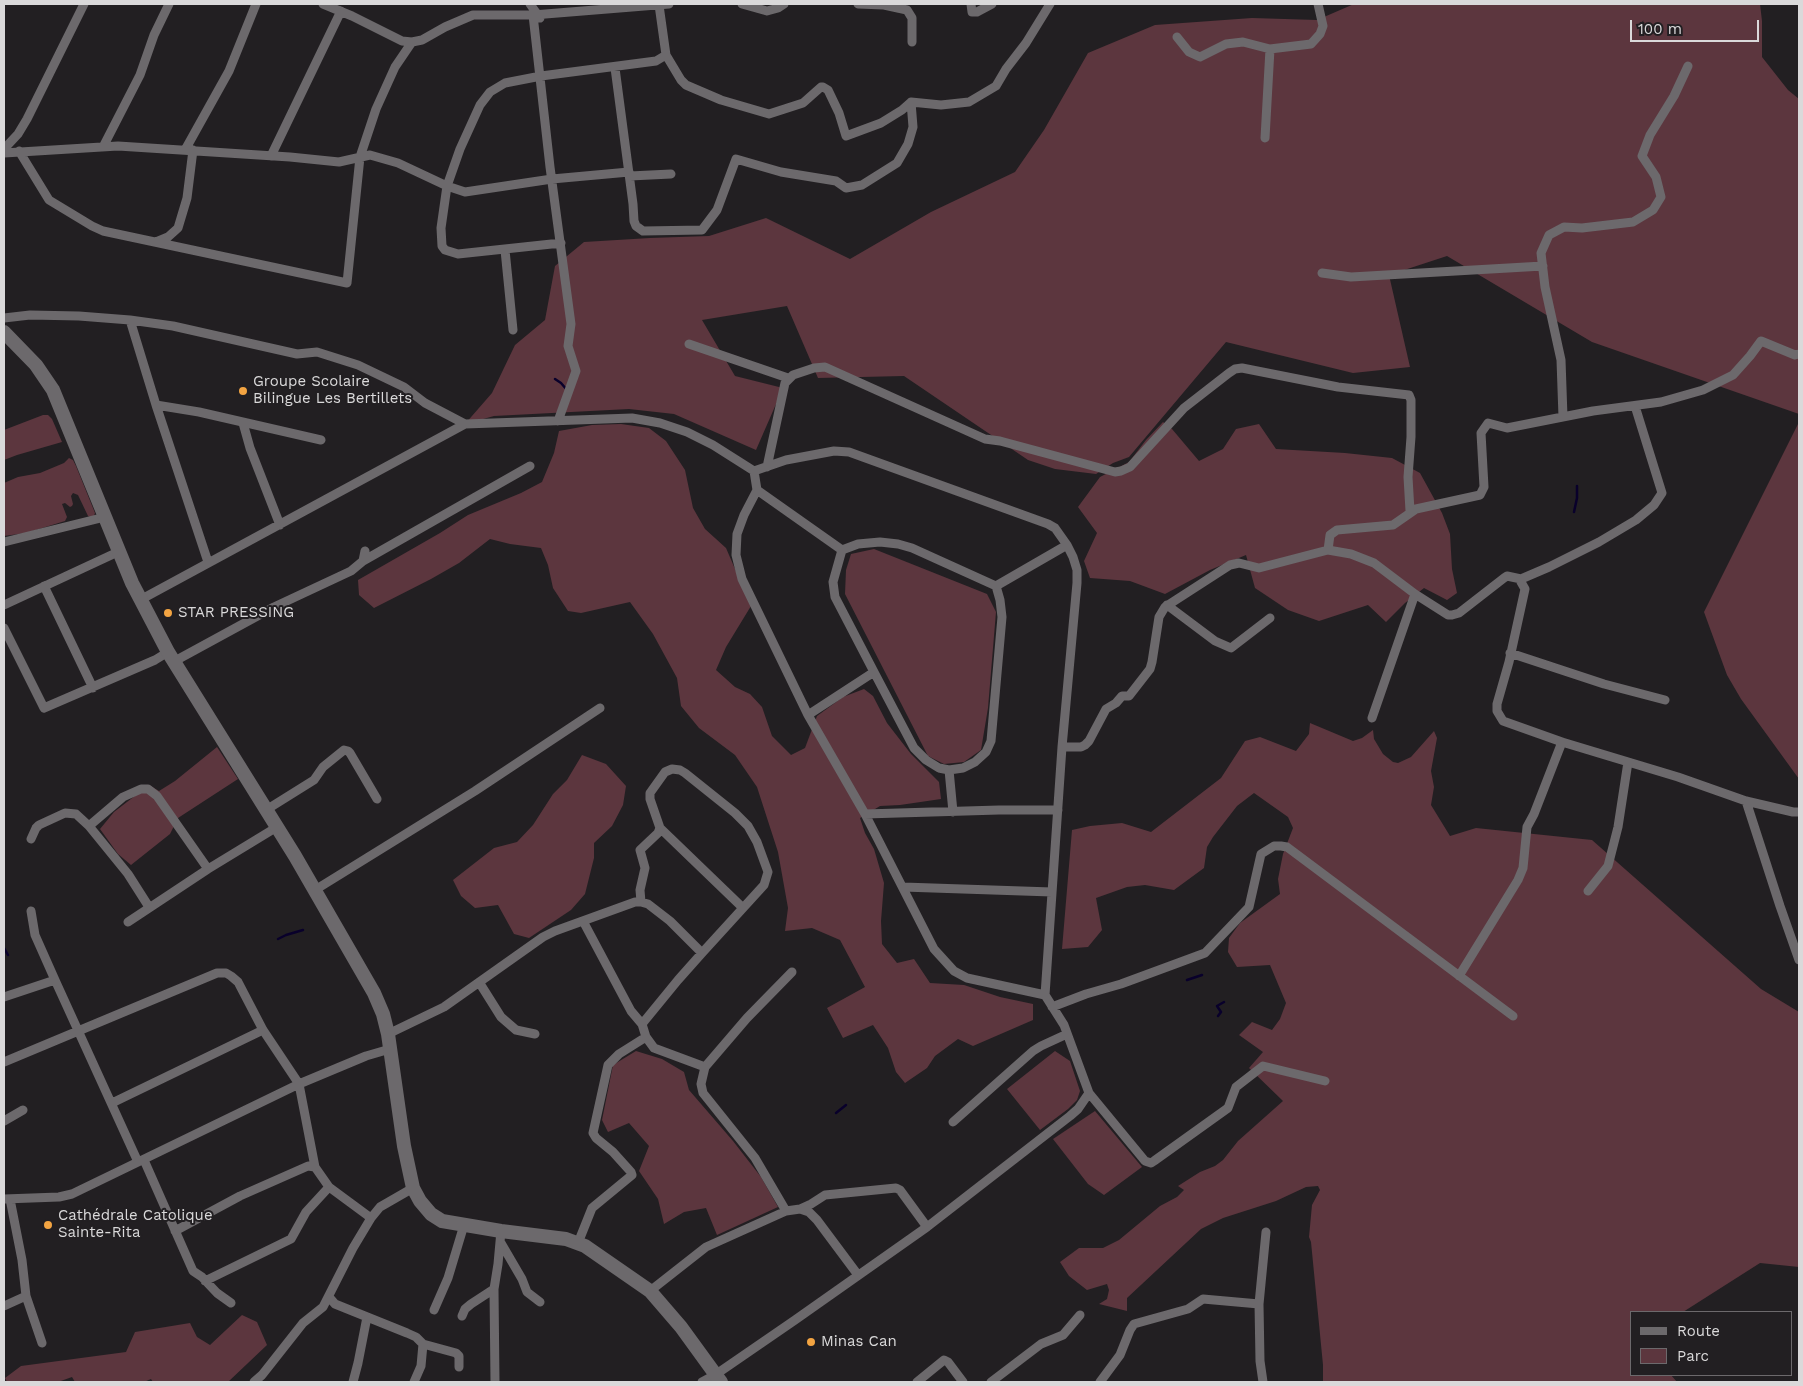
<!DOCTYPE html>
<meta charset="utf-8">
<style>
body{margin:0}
#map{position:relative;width:1803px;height:1386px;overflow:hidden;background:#221f22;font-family:"Work Sans",sans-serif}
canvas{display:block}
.frame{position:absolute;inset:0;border:5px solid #dad9da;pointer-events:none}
.legend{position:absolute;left:1630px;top:1311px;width:162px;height:65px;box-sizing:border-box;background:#221f22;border:1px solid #6c696c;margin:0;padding:6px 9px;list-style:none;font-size:15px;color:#dad9da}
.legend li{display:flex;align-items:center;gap:10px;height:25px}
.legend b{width:25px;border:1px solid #6c696c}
.scale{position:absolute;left:1630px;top:20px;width:129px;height:22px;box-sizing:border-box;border:2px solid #dad9da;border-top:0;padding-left:6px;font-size:15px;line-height:18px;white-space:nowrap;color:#dad9da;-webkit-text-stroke:4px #221f22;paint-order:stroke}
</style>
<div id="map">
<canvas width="1803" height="1386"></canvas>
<div class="frame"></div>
<ul class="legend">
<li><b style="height:6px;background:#6c696c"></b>Route</li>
<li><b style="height:14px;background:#5c363e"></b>Parc</li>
</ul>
<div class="scale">100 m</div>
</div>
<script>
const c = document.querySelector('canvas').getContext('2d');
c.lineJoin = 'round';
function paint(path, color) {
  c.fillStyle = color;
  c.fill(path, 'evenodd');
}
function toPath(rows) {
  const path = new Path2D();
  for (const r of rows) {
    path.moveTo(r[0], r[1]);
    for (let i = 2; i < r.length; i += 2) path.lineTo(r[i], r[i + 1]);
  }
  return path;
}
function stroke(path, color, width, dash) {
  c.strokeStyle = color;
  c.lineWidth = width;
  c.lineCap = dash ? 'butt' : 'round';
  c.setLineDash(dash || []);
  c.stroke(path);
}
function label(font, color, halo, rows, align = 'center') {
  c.font = font + ' "Work Sans",sans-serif';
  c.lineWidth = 4;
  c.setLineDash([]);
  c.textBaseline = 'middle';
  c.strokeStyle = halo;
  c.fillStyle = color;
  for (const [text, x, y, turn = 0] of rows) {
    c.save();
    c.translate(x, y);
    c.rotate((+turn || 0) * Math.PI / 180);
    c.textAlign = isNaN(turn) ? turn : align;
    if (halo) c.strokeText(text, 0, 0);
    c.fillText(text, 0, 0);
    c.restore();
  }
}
paint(toPath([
 [1354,4,1760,4,1762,21,1762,57,1788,90,1799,99,1799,414,1592,342,1447,256,1389,275,1410,367,1353,373,1226,342,1129,457,1113,463,1096,474,1055,469,1028,460,904,376,818,378,787,306,702,320,735,376,783,388,756,450,674,414,629,409,494,416,465,424,492,393,515,345,545,320,555,266,584,242,650,238,709,236,766,218,850,259,931,212,1015,172,1044,130,1088,53,1155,25,1252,18,1317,20],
 [43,415,48,415,52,419,62,442,17,455,4,460,4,430],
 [1163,422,1172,429,1199,461,1223,449,1236,429,1259,424,1276,449,1345,453,1392,458,1420,473,1442,513,1450,534,1452,569,1457,593,1447,600,1424,588,1405,603,1386,622,1368,605,1319,621,1288,610,1255,588,1246,555,1210,570,1165,594,1130,581,1090,578,1084,561,1097,533,1078,507,1100,477,1129,462,1146,440],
 [1799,422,1799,779,1741,699,1727,675,1704,612],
 [621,424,649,428,666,441,685,470,693,508,705,529,726,548,751,606,726,647,716,670,735,687,750,694,762,707,772,736,791,755,805,748,817,716,843,697,864,689,873,696,887,723,911,754,939,782,941,799,900,805,880,806,860,818,865,833,874,849,884,883,881,921,882,944,897,963,914,959,930,983,964,985,1000,997,1033,1004,1033,1020,973,1046,958,1039,935,1056,927,1068,905,1083,896,1072,888,1048,873,1025,843,1038,827,1008,865,987,840,940,812,928,785,931,788,908,778,852,757,787,735,755,699,728,681,706,677,678,653,634,630,602,581,613,568,611,553,588,548,565,541,548,510,544,490,539,459,563,431,579,374,608,359,595,358,580,440,533,468,515,521,493,542,482,554,453,559,431,592,425],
 [69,458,73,460,76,466,95,513,94,516,90,517,88,516,78,495,73,493,71,496,73,504,72,506,70,507,65,503,62,504,67,517,65,521,26,533,4,536,4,483,18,477,40,473,64,463],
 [874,549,987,594,996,612,988,708,981,750,964,762,944,764,928,756,845,594,846,570,851,554],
 [1310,723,1353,741,1362,738,1373,730,1374,739,1383,754,1393,762,1398,763,1411,757,1434,731,1437,738,1431,771,1434,787,1431,805,1450,836,1476,828,1592,840,1761,989,1799,1012,1799,1267,1760,1263,1683,1312,1632,1312,1632,1375,1671,1375,1677,1382,1323,1382,1323,1365,1311,1242,1309,1237,1312,1205,1320,1190,1318,1186,1306,1187,1276,1201,1223,1218,1201,1229,1127,1298,1127,1311,1099,1304,1107,1299,1109,1290,1107,1284,1087,1290,1069,1276,1060,1262,1079,1248,1103,1248,1119,1240,1160,1206,1177,1197,1184,1190,1178,1186,1200,1172,1215,1166,1223,1160,1238,1141,1283,1101,1249,1068,1263,1052,1239,1035,1252,1022,1272,1030,1280,1019,1286,1003,1270,965,1237,967,1228,952,1229,938,1240,923,1280,894,1278,879,1283,854,1293,828,1288,817,1254,793,1237,806,1213,837,1207,847,1204,868,1174,890,1145,885,1127,887,1096,898,1102,930,1088,947,1062,949,1072,830,1090,826,1122,823,1151,832,1221,778,1245,741,1260,737,1296,751,1309,734],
 [217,747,238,779,178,818,170,834,131,865,118,854,100,829,114,812,149,785,159,791,175,781],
 [582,755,606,764,626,786,623,805,612,826,594,843,594,858,585,894,571,910,529,938,514,934,498,905,475,908,461,896,453,880,494,848,517,842,533,825,553,794,567,780],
 [636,1051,662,1059,684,1072,689,1090,733,1141,761,1177,778,1207,717,1235,706,1208,684,1212,664,1224,658,1199,639,1171,649,1146,629,1123,608,1132,602,1120,613,1065],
 [1055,1051,1070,1061,1080,1091,1077,1100,1068,1109,1040,1130,1007,1089],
 [1095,1111,1142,1167,1104,1195,1088,1184,1053,1139],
 [242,1315,257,1322,267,1345,228,1382,153,1382,151,1379,144,1382,75,1382,72,1377,58,1382,7,1382,5,1378,21,1366,126,1352,135,1332,190,1323,197,1337,210,1345]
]), '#5c363e');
stroke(toPath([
 [555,379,561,383,567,390],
 [1574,512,1577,498,1577,486],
 [278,939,286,935,303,930],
 [4,948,8,955],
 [1187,980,1202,975],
 [1218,1016,1221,1012,1217,1006,1224,1002],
 [836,1113,846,1105]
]), '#09002b', 2.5);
stroke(toPath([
 [323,4,352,16,402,41,412,42,422,40,445,27,473,15,533,15,669,4],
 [530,4,540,18],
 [742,4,767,11,778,8,784,4],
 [858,4,884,5,907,10,912,18,912,42],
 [971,4,972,12,977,12,992,4],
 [659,5,666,55,681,80,686,85,721,100,769,114,803,103,821,87,823,87,828,90,839,113,846,136,881,123,902,110,911,102],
 [533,15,550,167,571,324,568,346,576,371,558,421],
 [1177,37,1189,52,1200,57,1226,44,1243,42,1270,49,1311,44,1320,34,1323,26,1318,4],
 [615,68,633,204,634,221,636,226,643,231,702,230,717,210,736,159,781,172,836,181,846,188,862,185,897,163,908,144,913,127,911,102],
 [911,102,941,105,969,102,996,86,1006,69,1026,43,1050,4],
 [1265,138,1270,49],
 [103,147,140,75,154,35,169,4],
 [4,149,18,134,27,119,84,4],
 [185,150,229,71,256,4],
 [19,151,49,200,92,226,103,231,347,283,360,157,376,109,395,67,412,42],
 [4,153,118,146,290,157,339,162,370,155,398,163,447,186,465,192,552,179,629,172],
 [271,156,341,11],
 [630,176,671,174],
 [156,242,168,237,178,228,187,198,193,150],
 [561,243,458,254,445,250,442,246,441,228,447,186,460,149,480,105,490,92,505,83,541,76,656,61,666,55],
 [505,250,513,330],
 [1322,273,1351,277,1543,266],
 [4,318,30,315,79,316,130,320,173,326,297,354,317,352,358,365,404,387,425,403,465,424],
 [130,320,156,405,208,562],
 [689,344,788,378],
 [156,405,199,412,321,440],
 [1563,417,1561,360,1545,287,1541,253,1549,235,1564,227,1582,228,1633,222,1653,210,1661,197,1656,177,1642,156,1650,135,1674,96,1688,66],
 [243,423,250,448,280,525],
 [767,467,785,383,793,375,814,368,825,367,985,439,1000,441,1115,472,1121,471,1130,467,1184,408,1229,373,1235,369,1242,368,1338,387,1409,395,1411,400,1411,437,1408,477,1410,511],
 [754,471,786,460,834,451,849,452,1048,524,1055,528,1067,545,1073,557,1077,570,1077,583,1062,747,1045,995,1064,1025,1089,1093,1145,1161,1151,1163,1154,1161,1228,1108,1236,1087,1263,1066,1325,1081],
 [757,490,842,550],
 [4,542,105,517],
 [1328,550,1330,535,1337,530,1393,525,1416,509,1480,495,1484,487,1481,433,1488,423,1507,428,1593,411,1661,402,1703,390,1733,375,1750,356,1761,341,1795,355,1799,354],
 [363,561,530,466],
 [1521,579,1521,582,1525,589,1509,662,1497,704,1497,711,1503,721,1562,742,1678,777,1746,801,1793,812,1799,812],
 [44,586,93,688],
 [996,586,1067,545],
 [140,600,465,424,632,418,660,423,687,432,713,445,754,471,757,490,744,515,737,534,736,555,742,579,808,715,865,814,934,949,954,971,967,978,1045,995],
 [4,605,120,551],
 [1167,605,1215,641,1231,648,1270,618],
 [4,628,44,708,155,660,168,652],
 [1510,653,1604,684,1665,700],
 [173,662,274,607,351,571,363,561,365,551],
 [808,715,874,672,835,597,833,582,842,550,858,544,880,542,898,544,912,548,996,586,1000,600,1002,617,991,741,986,752,975,762,963,768,949,770,939,768,926,760,914,748,874,672],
 [1372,718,1415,594],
 [1062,747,1081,747,1085,745,1089,741,1106,709,1116,703,1122,696,1129,696,1150,669,1152,662,1159,617,1165,607,1230,565,1239,563,1259,568,1328,550,1351,554,1374,563,1415,594,1448,615,1452,615,1459,613,1504,578,1507,576,1521,579,1549,567,1599,542,1636,520,1654,505,1662,493,1635,406],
 [949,770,953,812],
 [1746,801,1780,906,1799,960],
 [266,810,314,780,323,767,344,750,348,751,350,753,377,799],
 [865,814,999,810,1058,810],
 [89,826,123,797,141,789,148,789,157,796,208,869],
 [31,839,36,828,39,825,65,813,76,814,89,826,128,874,149,907],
 [903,887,1052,892],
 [315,890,475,791,600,708],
 [1588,891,1608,866,1618,827,1628,762],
 [641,902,640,890,645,868,640,850,658,833,660,828],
 [31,911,35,935,55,980],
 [583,921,631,1011,642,1024],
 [128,922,208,869,277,827],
 [1459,976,1518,880,1523,868,1527,827,1534,814,1562,742],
 [479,982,501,1017,516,1030,535,1034],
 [4,997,55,980,138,1162],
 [1052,1007,1086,994,1121,984,1205,953,1249,907,1261,854,1274,846,1281,846,1287,847,1513,1016],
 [388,1034,444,1007,543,937,555,931,635,902,641,902,648,904,670,921,702,953],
 [4,1062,217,973,226,973,231,976,238,982,263,1030,299,1084,315,1167],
 [705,1067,654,1048,646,1037,642,1024,678,980,702,953,764,885,768,872,757,842,748,826,735,813,685,773,680,770,672,769,665,772,650,793,650,799,660,828,743,908],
 [112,1103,263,1030],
 [4,1121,23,1110],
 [953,1122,1033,1051,1041,1046,1067,1034],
 [144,1160,193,1271,202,1277,217,1293,231,1303],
 [4,1199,59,1197,72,1194,299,1084,366,1056,390,1049],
 [10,1199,22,1260,26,1296,42,1343],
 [800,1209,811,1204,825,1195,896,1188,900,1190,927,1227],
 [786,1211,755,1158,703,1093,701,1084,705,1067,747,1018,792,972],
 [175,1231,240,1196,308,1166,315,1167,329,1187,371,1218],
 [501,1243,522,1279,527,1292,540,1302],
 [578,1243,592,1208,632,1175,631,1172,613,1152,596,1138,593,1133,608,1065,619,1054,646,1037],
 [205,1281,291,1239,306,1212,329,1187],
 [650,1291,706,1247,786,1211,800,1209,809,1212,817,1220,858,1275],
 [329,1297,335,1304,407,1333,416,1337,423,1344,456,1353,459,1356,459,1367],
 [1259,1304,1266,1232],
 [4,1306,26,1296],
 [434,1310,448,1278,464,1225],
 [462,1316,465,1309,471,1304,494,1289],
 [254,1382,262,1375,303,1323,323,1307,353,1248,371,1218,380,1207,413,1188],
 [353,1382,358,1363,367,1317],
 [414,1382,421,1366,423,1344],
 [495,1382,494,1289,498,1264,501,1231],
 [702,1382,715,1375,795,1320,927,1227,1070,1116,1078,1109,1089,1093],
 [917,1382,944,1360,948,1362,963,1382],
 [991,1382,1041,1344,1063,1335,1080,1315],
 [1100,1382,1120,1355,1130,1330,1134,1324,1188,1309,1203,1299,1259,1304,1260,1361,1263,1382]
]), '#6c696c', 9);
stroke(toPath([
 [4,332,36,365,53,390,132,583,168,652,295,856,374,993,383,1014,388,1034,404,1146,413,1188,420,1201,431,1214,442,1221,501,1231,566,1239,585,1246,650,1291,681,1327,721,1382]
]), '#6c696c', 14);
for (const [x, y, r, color] of [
 [243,391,5,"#f3a442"],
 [168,613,5,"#f3a442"],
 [48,1225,5,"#f3a442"],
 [811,1342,5,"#f3a442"]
]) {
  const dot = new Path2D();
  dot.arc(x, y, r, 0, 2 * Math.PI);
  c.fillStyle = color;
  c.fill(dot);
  stroke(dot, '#221f22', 2);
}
label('15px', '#dad9da', '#221f22', [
 ["Groupe Scolaire",253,382],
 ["Bilingue Les Bertillets",253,399],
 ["STAR PRESSING",178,613],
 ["Cathédrale Catolique",58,1216],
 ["Sainte-Rita",58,1233],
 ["Minas Can",821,1342]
], 'left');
</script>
